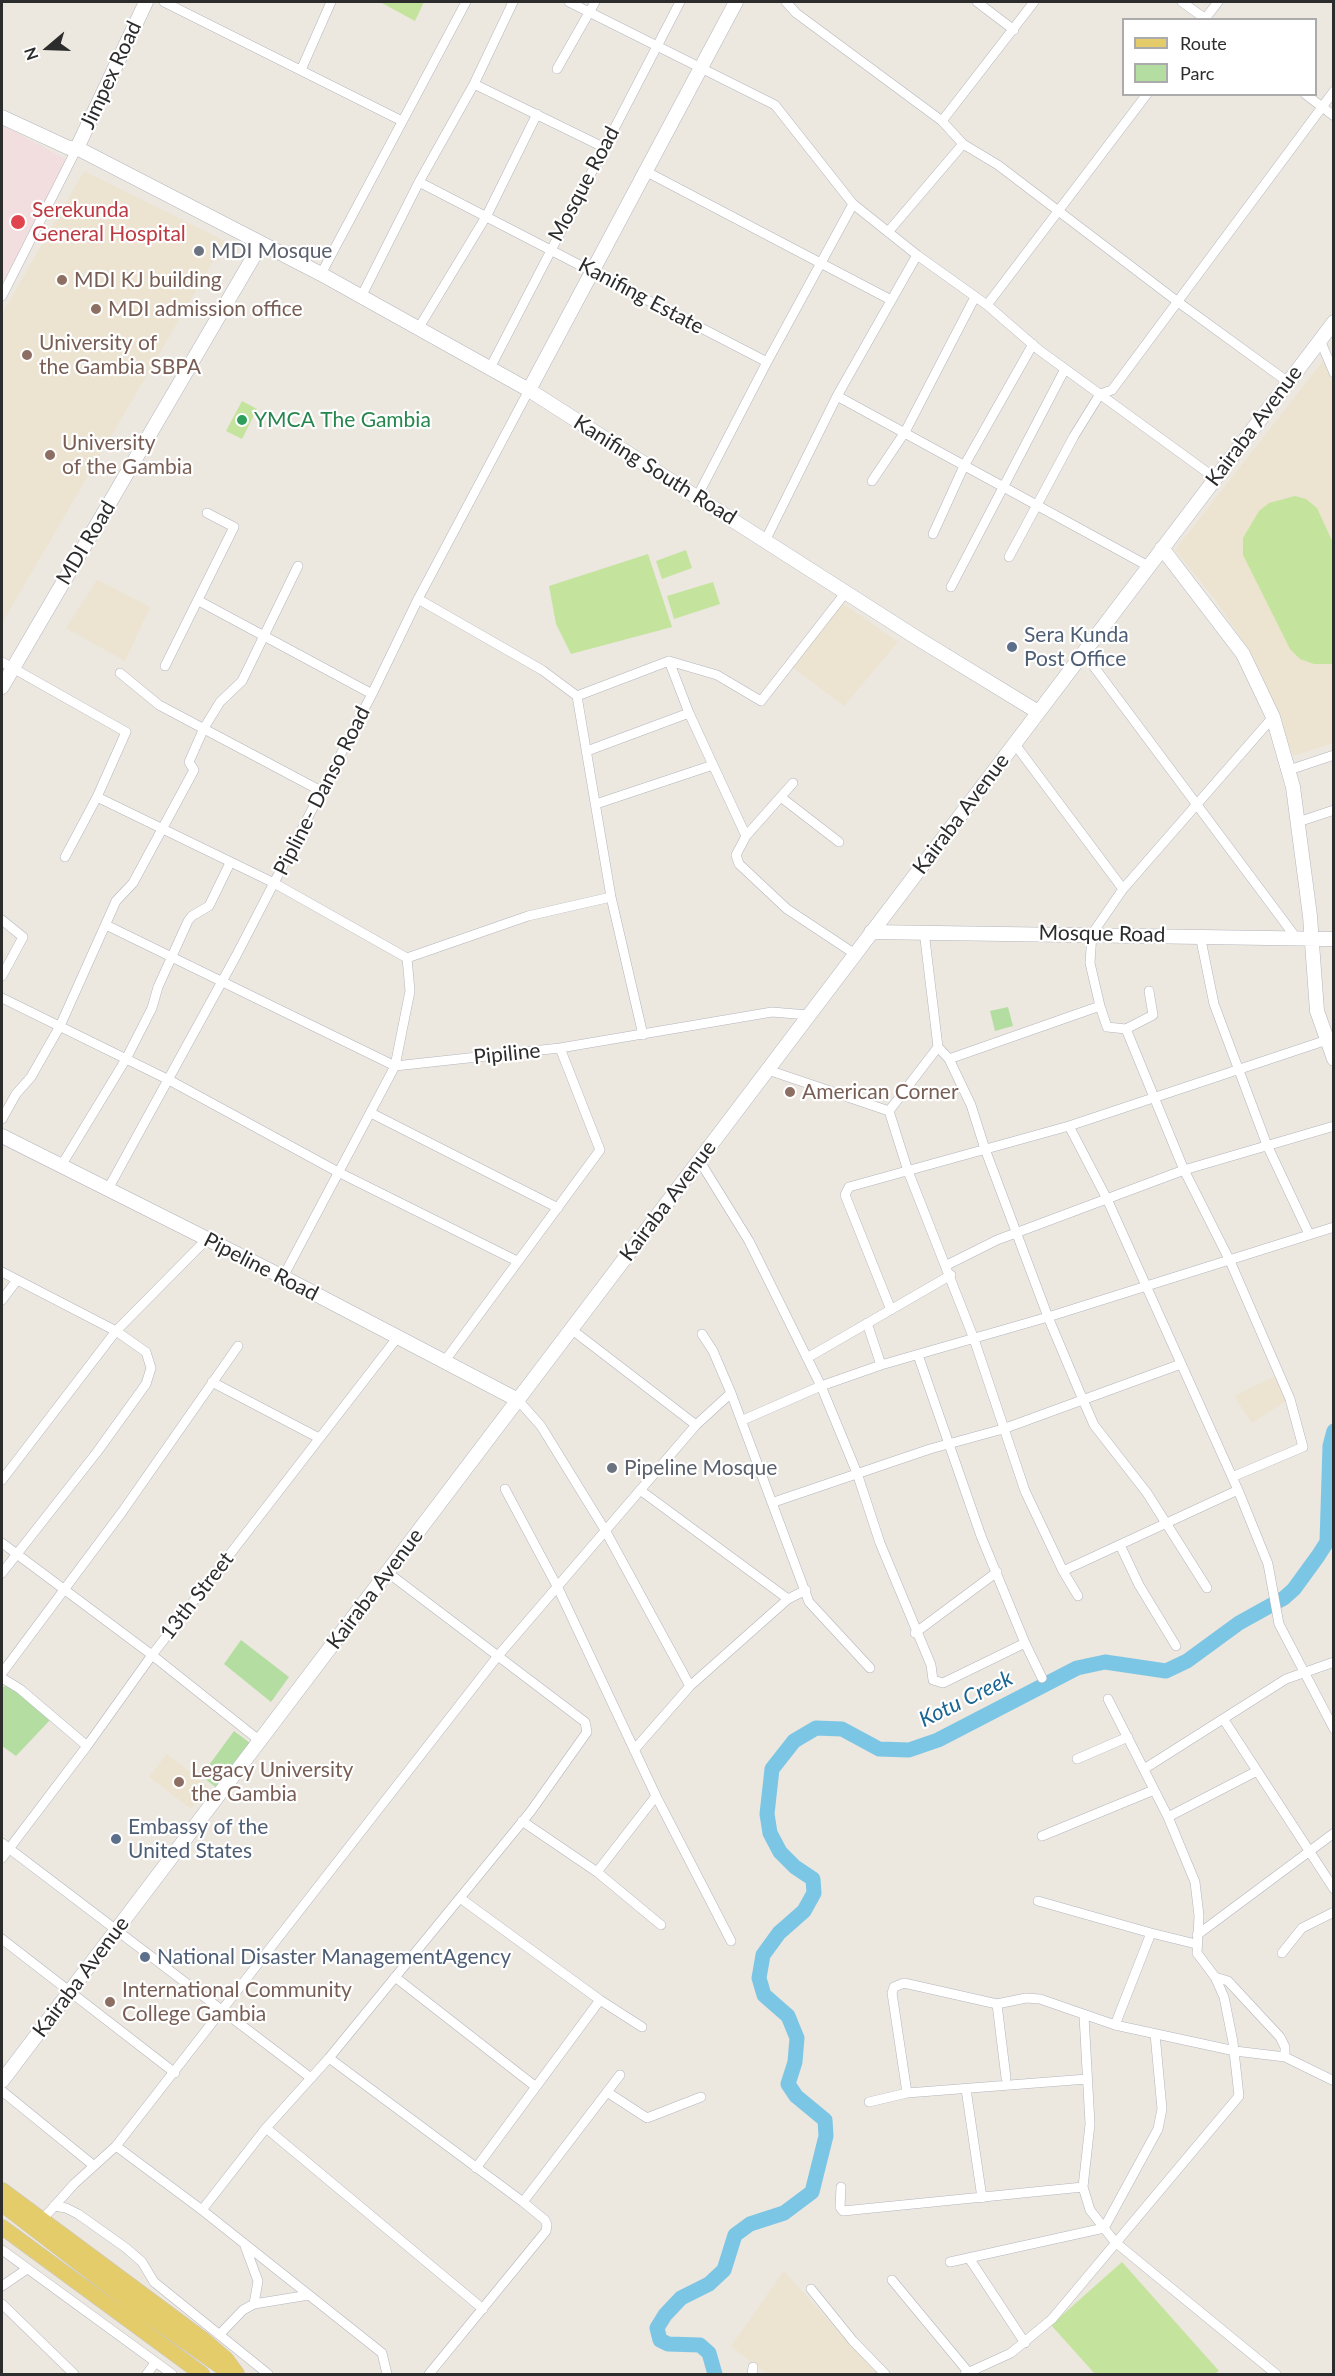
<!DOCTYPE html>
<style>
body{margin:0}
#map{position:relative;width:1335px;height:2376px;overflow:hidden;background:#ece7df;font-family:Lato,sans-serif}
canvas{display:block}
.frame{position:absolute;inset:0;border:3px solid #2c2c2c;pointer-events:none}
.legend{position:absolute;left:1122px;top:18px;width:195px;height:78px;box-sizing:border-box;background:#fff;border:2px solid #ababab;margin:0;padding:8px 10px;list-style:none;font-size:18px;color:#2c2c2c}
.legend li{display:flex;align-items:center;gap:12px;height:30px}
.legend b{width:30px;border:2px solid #ababab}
.north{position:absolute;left:18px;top:18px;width:60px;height:60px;-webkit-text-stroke:4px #fff;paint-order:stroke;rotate:251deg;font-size:16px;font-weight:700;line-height:24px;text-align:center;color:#2c2c2c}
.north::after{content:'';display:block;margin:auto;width:21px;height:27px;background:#2c2c2c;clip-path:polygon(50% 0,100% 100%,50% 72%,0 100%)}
</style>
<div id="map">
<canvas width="1335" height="2376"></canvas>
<div class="frame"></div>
<ul class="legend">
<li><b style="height:8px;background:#e5cc6b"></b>Route</li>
<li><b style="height:16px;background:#b4dea1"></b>Parc</li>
</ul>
<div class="north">N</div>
</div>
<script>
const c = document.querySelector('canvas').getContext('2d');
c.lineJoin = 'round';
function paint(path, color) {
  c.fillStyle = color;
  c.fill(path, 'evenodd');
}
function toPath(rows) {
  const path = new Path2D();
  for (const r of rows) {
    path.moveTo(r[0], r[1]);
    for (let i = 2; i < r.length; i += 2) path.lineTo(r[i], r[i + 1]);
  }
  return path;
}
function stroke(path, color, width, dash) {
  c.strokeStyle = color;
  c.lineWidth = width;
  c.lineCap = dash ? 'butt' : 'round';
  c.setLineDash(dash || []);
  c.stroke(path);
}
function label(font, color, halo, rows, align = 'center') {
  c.font = font + ' Lato,sans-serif';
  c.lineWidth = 4.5;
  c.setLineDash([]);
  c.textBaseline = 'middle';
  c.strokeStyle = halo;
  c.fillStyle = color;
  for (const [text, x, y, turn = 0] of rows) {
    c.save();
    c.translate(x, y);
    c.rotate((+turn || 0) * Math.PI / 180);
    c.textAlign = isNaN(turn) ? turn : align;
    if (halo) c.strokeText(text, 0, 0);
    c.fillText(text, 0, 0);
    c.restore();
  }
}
paint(toPath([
 [84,171,225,241,2,623,2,314],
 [1323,361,1334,386,1333,743,1293,756,1275,705,1253,656,1217,602,1175,550],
 [97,580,150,607,125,661,66,628],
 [841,602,898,642,844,706,791,666],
 [1275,1376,1289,1399,1252,1423,1234,1396],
 [167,1754,208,1786,191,1809,149,1777],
 [784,2271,877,2374,767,2374,731,2346]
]), '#ece4d1');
paint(toPath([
 [2,125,69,161,2,284]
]), '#f2dede');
paint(toPath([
 [1008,1007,1013,1026,995,1031,990,1011],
 [241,1640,289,1677,271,1702,224,1664],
 [6,1686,18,1691,51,1719,16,1756,2,1746,2,1687],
 [234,1731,250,1743,217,1788,201,1776]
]), '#b4dea1');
paint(toPath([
 [380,2,424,2,415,21],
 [242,401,257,409,242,439,226,431],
 [1295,496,1306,499,1317,508,1333,543,1333,664,1314,664,1300,659,1290,649,1243,555,1243,538,1259,511,1269,503],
 [686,550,692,568,662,579,656,561],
 [648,554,672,627,571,654,556,624,549,586],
 [713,582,720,604,674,619,667,596],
 [1122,2262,1219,2371,1214,2374,1095,2374,1051,2325]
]), '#c4e49e');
stroke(toPath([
 [715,2374,709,2353,700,2345,668,2344,660,2340,657,2328,665,2315,681,2298,709,2284,724,2270,735,2235,750,2224,784,2213,812,2192,826,2136,825,2120,796,2096,788,2084,795,2062,797,2038,788,2016,764,1995,759,1978,763,1955,779,1933,804,1911,814,1893,813,1879,795,1867,780,1852,770,1833,767,1814,772,1769,794,1741,816,1728,842,1729,879,1749,909,1750,938,1740,1077,1668,1105,1662,1166,1671,1187,1661,1239,1623,1284,1598,1294,1589,1318,1556,1327,1542,1330,1446,1334,1431]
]), '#7cc6e5', 15);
const street = toPath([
 [164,2,402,121],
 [569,2,775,105,853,204,917,255,987,305,1039,350,1215,478],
 [786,2,796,13,942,121,963,144,998,165,1178,302,1288,382],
 [977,2,1014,30],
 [1182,2,1207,20],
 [1204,20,1218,2],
 [557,69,595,2],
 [301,70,331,2],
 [474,84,603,147],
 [1305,94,1334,116],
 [942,121,1034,2],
 [647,172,891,300],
 [419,182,767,362],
 [888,232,963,144],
 [321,274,466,2],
 [2,296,77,148],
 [361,297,419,182,474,84,513,2],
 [987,305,1147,94],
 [418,329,487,215,537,114],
 [1320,340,1334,373],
 [490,368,680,2],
 [837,396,1148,566],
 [872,481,905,432,975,297],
 [697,497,767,362,853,204],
 [933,534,964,466,1033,344],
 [766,539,837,396,917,255],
 [1009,557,1074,436,1100,394,1112,390,1334,91],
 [951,587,1065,369],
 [418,599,542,670,577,696,611,897,643,1035],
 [199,601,372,694],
 [1083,652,1297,939],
 [669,661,717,675,761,701,846,592],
 [2,662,126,732,97,797,65,857],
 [165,666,234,527,207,513],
 [120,673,159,705,321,791],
 [577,696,669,661,689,713,587,751],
 [1014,743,1123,889],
 [713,765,746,836,736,855,739,864,787,909,855,954],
 [1289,770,1334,755],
 [97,797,274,883,407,958,528,916,611,897],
 [782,798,839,842],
 [596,804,713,765,689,713],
 [1298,822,1334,810],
 [746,836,793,783],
 [2,920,23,937,2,976],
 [106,925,395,1066,560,1048,772,1012,808,1015],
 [924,931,938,1047,949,1059,971,1105,985,1149,1048,1317,1083,1400,1094,1425,1147,1493,1207,1588],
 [1200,935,1214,1004,1267,1145,1309,1234],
 [2,998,169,1080,338,1172,517,1261],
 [1100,1006,1107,1027,1126,1029,1184,1170,1230,1261,1290,1399,1303,1447,1232,1477],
 [1126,1029,1153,1015,1149,991],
 [949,1059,1100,1006,1090,963,1092,934,1123,889,1273,717],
 [768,1070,889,1111],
 [889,1111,908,1171,974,1339,1025,1491,1063,1571,1078,1596],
 [889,1111,938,1047],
 [371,1113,558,1208],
 [2,1119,16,1094,31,1077,60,1026,116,901,133,883,194,770,189,762,204,728,220,702,242,681,298,566],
 [1069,1126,1107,1199,1238,1490,1268,1564,1279,1624,1334,1729],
 [699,1160,749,1241,821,1386,857,1473,880,1543,931,1665,933,1680,943,1683,1025,1643],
 [61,1166,126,1059,152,1008,158,987,188,921,192,916,209,906,230,863],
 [108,1189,236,956,372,694,418,599,529,390],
 [947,1265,997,1240,1184,1170,1334,1126],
 [2,1272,116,1331,146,1352,151,1368,146,1384,97,1452,2,1573],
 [283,1277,395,1066,410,991,407,958],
 [2,1300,17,1280],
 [891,1310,845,1195,849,1187,1069,1126,1327,1040],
 [867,1323,881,1365],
 [571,1329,696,1425],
 [702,1334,713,1351,731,1393],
 [918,1355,981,1536,1025,1643,1042,1678],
 [807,1358,951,1275],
 [444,1362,600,1150,560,1048],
 [212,1382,319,1438],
 [518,1400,541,1426,605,1530,690,1686],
 [743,1420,821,1386,881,1365,1048,1317,1334,1227],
 [2,1480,116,1331,207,1239],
 [505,1489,558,1588,656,1796,731,1941],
 [640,1490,788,1599,806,1590],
 [774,1502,930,1449,1003,1429,1181,1364],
 [2,1543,152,1655,260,1741],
 [1120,1545,1139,1585,1176,1646],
 [1063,1571,1238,1490],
 [915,1633,997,1572],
 [2,1673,122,1512,238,1346],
 [2,1678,20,1689,87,1746],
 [1224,1720,1334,1889],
 [634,1750,690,1686,788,1599],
 [1077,1759,1128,1737],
 [1144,1769,1286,1679,1334,1662],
 [1168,1817,1257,1771],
 [522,1821,597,1872,661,1925],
 [1042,1836,1154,1790],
 [2,1843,311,2078],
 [2,1858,87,1746,152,1655,397,1338],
 [597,1872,656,1796],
 [460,1898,600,2000,642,2027],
 [1038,1901,1151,1933,1115,2025],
 [1151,1933,1196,1944],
 [1197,1935,1334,1833],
 [2,1939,175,2073],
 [1282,1953,1302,1928,1334,1912],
 [395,1977,536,2087],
 [1215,1977,1228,1981,1280,2037,1285,2047,1285,2057],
 [997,2004,1006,2078],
 [1084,2016,1090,2124,1083,2187,1090,2210,1115,2242,1276,2374],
 [329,2058,523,2202,545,2220,547,2225,546,2231,429,2374],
 [966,2089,982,2198],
 [2,2091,93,2165],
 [607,2092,647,2118,701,2097],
 [907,2093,892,1993,894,1987,904,1983,997,2004,1026,1998,1040,1999,1115,2025,1235,2051,1285,2057,1334,2081],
 [869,2102,907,2093,1087,2079],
 [266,2128,483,2309],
 [116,2146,202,2210,382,2353,387,2374],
 [476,2168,600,2000],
 [841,2187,840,2207,843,2211,1083,2187],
 [523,2202,620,2075],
 [54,2206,66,2208,78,2214,126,2248,142,2262,154,2282,268,2374],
 [202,2210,266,2128,329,2058,531,1811,587,1732,585,1722,387,1572],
 [42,2220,74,2184,116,2146,497,1657,696,1425,731,1393,809,1602,870,1668],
 [245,2246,258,2281,254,2304],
 [2,2250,172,2374],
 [969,2258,1025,2343],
 [950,2262,1104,2228,1158,2129,1162,2109,1155,2034],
 [892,2280,969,2373],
 [2,2286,27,2269],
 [811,2289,853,2341,885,2374],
 [2,2304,74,2374],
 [220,2334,243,2310,254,2304,309,2295],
 [147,2374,155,2363],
 [752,2374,753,2367],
 [965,2374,1011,2353,1052,2319,1239,2096,1233,2042,1224,1997,1215,1977,1197,1953,1199,1916,1195,1882,1168,1817,1108,1699]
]);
const secondary = toPath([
 [2,117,69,148,77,148,321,274,529,390,917,638,1038,712],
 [77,148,146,2],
 [529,390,736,2],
 [1162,548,1243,654,1273,717,1293,787,1310,916,1317,1011,1334,1059],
 [2,687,261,244],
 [871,932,1334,939],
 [2,1136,283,1277,518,1400],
 [2,2081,1334,322]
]);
const primary = toPath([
 [2,2190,204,2340,226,2359,237,2374],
 [2,2204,136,2307,227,2371],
 [2,2227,202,2374]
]);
stroke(street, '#b3b5be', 10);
stroke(secondary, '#b3b5be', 15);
stroke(primary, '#c8c8c8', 16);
stroke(street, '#fff', 9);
stroke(secondary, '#fff', 14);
stroke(primary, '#e5cc6b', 15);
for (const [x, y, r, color] of [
 [18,222,8,"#e0444e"],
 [199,251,6,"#6b7280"],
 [62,280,6,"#8d6e63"],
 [96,309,6,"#8d6e63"],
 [27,355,6,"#8d6e63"],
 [242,420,6,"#2e9e5b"],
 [50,455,6,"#8d6e63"],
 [1012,647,6,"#5c6f8a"],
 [790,1092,6,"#8d6e63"],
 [612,1468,6,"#6b7280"],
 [179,1782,6,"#8d6e63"],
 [116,1839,6,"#5c6f8a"],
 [145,1957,6,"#5c6f8a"],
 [110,2002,6,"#8d6e63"]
]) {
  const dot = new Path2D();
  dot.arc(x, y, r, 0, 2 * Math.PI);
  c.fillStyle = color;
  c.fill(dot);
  stroke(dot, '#fff', 2);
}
label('21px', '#2c2c2c', '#fff', [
 ["Jimpex Road",111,75,-65],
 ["Mosque Road",584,184,-62],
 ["Kanifing Estate",641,296,28],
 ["Kairaba Avenue",1254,426,-53],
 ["Kanifing South Road",655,470,32],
 ["MDI Road",86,543,-59],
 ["Pipline- Danso Road",322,791,-63],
 ["Kairaba Avenue",961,814,-53],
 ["Mosque Road",1102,934,1],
 ["Pipiline",507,1054,-6],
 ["Kairaba Avenue",668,1201,-53],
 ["Pipeline Road",261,1267,27],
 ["Kairaba Avenue",375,1589,-53],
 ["13th Street",197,1596,-52],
 ["Kairaba Avenue",81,1977,-53]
]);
label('21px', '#be3a42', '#fff', [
 ["Serekunda",32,210],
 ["General Hospital",32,234]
], 'left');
label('21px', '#5b616d', '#fff', [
 ["MDI Mosque",211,251],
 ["Pipeline Mosque",624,1468]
], 'left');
label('21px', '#785e54', '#fff', [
 ["MDI KJ building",74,280],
 ["MDI admission office",108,309],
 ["University of",39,343],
 ["the Gambia SBPA",39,367],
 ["University",62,443],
 ["of the Gambia",62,467],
 ["American Corner",802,1092],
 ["Legacy University",191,1770],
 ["the Gambia",191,1794],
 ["International Community",122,1990],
 ["College Gambia",122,2014]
], 'left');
label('21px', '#27864d', '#fff', [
 ["YMCA The Gambia",254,420]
], 'left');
label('21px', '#4e5e75', '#fff', [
 ["Sera Kunda",1024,635],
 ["Post Office",1024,659],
 ["Embassy of the",128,1827],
 ["United States",128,1851],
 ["National Disaster ManagementAgency",157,1957]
], 'left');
label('italic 22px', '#196593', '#fff', [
 ["Kotu Creek",966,1699,-26]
]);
</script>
